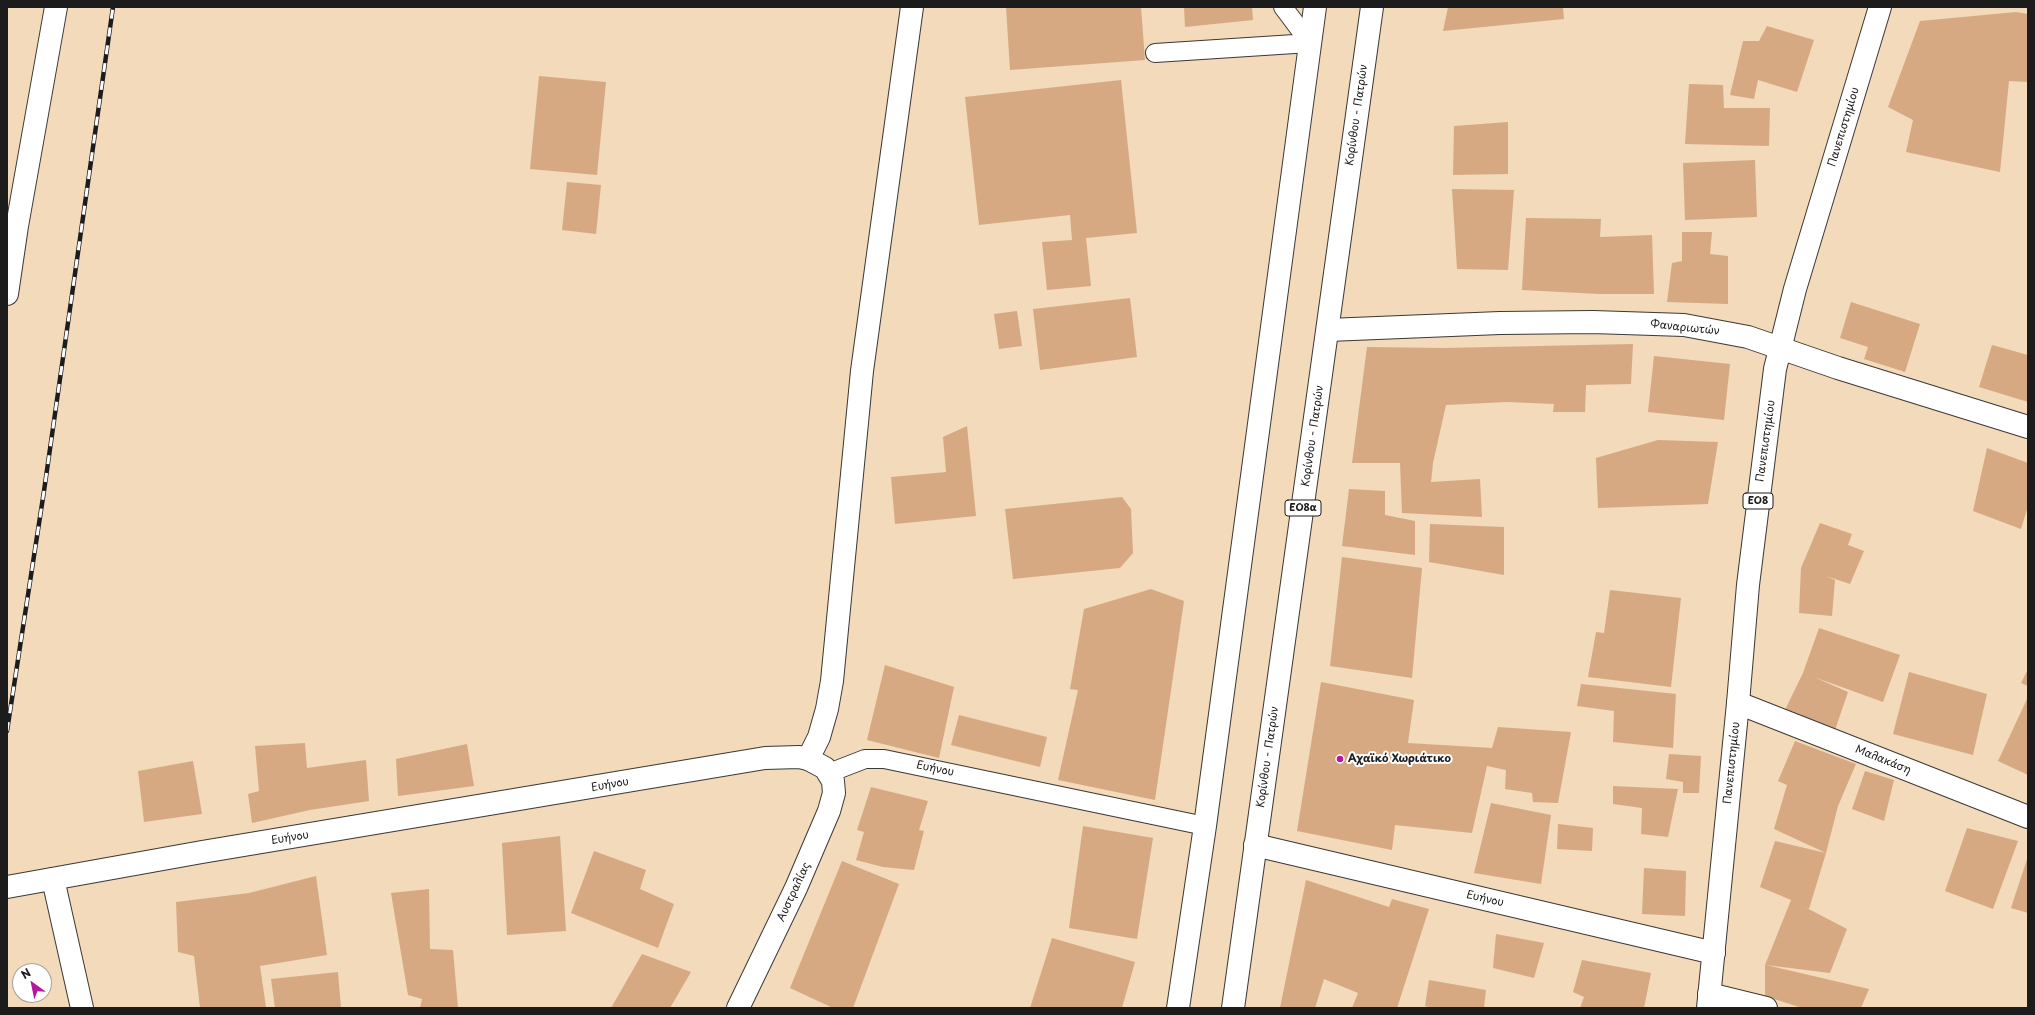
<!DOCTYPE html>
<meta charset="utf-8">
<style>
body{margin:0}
#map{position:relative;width:2035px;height:1015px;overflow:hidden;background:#f2daba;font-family:"Playpen Sans",sans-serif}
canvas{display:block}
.frame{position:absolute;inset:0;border:8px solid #1c1c1c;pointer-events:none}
.north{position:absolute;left:12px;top:963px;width:40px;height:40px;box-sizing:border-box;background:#fff;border:1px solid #a4a4a4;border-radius:50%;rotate:327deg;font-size:11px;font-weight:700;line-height:16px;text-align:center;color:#1c1c1c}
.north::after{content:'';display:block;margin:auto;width:14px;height:18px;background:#b5179e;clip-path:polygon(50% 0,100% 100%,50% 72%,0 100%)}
</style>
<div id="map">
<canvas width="2035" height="1015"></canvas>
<div class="frame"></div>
<div class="north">N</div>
</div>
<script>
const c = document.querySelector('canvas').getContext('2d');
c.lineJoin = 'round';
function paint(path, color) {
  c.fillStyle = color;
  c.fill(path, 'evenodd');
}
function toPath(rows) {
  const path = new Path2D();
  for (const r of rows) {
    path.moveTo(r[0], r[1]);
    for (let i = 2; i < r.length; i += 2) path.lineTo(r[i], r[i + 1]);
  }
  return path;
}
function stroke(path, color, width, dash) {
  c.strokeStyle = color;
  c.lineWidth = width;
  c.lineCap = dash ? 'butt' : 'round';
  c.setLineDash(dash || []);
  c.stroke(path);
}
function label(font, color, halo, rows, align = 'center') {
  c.font = font + ' "Playpen Sans",sans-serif';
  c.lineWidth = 4;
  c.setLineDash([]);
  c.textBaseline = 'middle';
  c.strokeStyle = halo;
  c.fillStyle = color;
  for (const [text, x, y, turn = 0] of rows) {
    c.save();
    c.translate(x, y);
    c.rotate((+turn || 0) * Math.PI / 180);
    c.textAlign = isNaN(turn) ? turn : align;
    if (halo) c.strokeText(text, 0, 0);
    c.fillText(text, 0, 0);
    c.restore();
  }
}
paint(toPath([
 [1006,7,1141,7,1145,60,1010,70],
 [1184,7,1252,7,1253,20,1185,27],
 [1448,7,1563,7,1564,19,1443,31],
 [2016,12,2028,14,2028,82,2009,81,2000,172,1906,152,1913,120,1888,107,1920,21],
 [1767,26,1814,40,1797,92,1758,80,1754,99,1730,95,1743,41,1759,41],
 [539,76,606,82,597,175,530,169],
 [1121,80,1137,233,1086,238,1091,286,1047,290,1042,242,1072,240,1070,215,979,225,965,97],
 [1689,84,1723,85,1724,108,1770,108,1769,146,1685,144],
 [1508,122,1508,174,1453,175,1454,126],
 [1755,160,1757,217,1685,220,1683,163],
 [567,182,601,185,596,234,562,230],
 [1452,189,1514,190,1508,270,1457,269],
 [1526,218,1601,219,1600,237,1652,235,1654,294,1599,294,1522,290],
 [1682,232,1712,232,1710,254,1728,256,1728,304,1667,302,1672,263,1682,261],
 [1130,298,1137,357,1040,370,1033,309],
 [1851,302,1920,324,1905,372,1864,359,1868,347,1840,338],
 [1017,311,1022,346,999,349,994,314],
 [1633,344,1631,384,1586,385,1585,412,1553,412,1554,404,1507,402,1446,405,1433,463,1431,482,1480,479,1482,517,1402,513,1400,463,1352,463,1367,347,1445,348],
 [1992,345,2028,355,2028,402,1979,387],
 [1654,356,1730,364,1724,420,1648,412],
 [967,426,976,516,895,524,891,477,946,472,943,437],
 [1658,440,1718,442,1708,504,1598,508,1596,458],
 [1987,448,2028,463,2028,506,2021,529,1973,511],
 [1349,489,1385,491,1385,515,1415,521,1415,555,1342,546],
 [1122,497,1131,509,1133,553,1120,568,1013,579,1005,509],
 [1820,523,1852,534,1848,545,1864,551,1850,584,1826,576,1835,580,1832,616,1799,613,1801,568],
 [1430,524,1504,527,1504,575,1429,562],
 [1342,557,1422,568,1412,678,1330,666],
 [1151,589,1184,601,1155,800,1058,780,1078,690,1070,689,1084,609],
 [1610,590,1681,598,1671,687,1588,677,1596,632,1604,633],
 [1819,628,1900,655,1883,702,1814,677,1848,692,1835,730,1783,714,1803,673],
 [885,665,954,687,939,758,867,740],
 [2028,669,2028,686,2021,683],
 [1909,672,1987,694,1973,755,1893,734],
 [1321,682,1414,700,1408,743,1492,748,1498,727,1571,732,1558,803,1533,802,1532,793,1505,789,1506,770,1487,766,1472,833,1395,825,1392,850,1297,831],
 [1581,684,1676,694,1673,748,1613,742,1614,711,1577,706],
 [2028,697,2028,775,1998,761],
 [959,715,1047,737,1040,767,951,745],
 [1795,741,1856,764,1838,806,1826,853,1774,829,1787,785,1778,781],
 [305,743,307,768,366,760,369,801,310,810,252,823,248,794,259,791,255,746],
 [467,744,474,786,398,796,396,759],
 [1669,754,1701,756,1699,793,1683,793,1683,782,1666,779],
 [193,761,202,814,144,822,138,771],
 [1865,771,1894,780,1884,821,1852,809],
 [1613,786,1678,789,1668,837,1641,834,1642,808,1613,804],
 [871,787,928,801,919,830,924,831,914,870,883,867,856,860,864,832,857,830],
 [1491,803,1551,815,1541,884,1474,873],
 [1558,824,1593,828,1592,851,1557,849],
 [1083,826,1153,838,1137,939,1069,928],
 [1967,828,2018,841,1993,909,1945,891],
 [560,836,566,931,507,935,502,843],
 [1775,841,1826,853,1809,909,1799,904,1847,929,1830,973,1766,965,1869,989,1861,1008,1802,1008,1765,996,1765,965,1791,900,1760,887],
 [594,851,646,870,640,889,674,904,658,948,571,913],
 [2028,856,2028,913,2011,908],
 [842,861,899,884,853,1008,833,1008,790,988],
 [1644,868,1686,871,1685,916,1642,914],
 [316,876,327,955,260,966,266,1007,200,1008,194,956,178,952,176,902,249,893],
 [1306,880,1389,907,1392,899,1429,909,1397,1008,1352,1008,1358,993,1324,979,1315,1008,1280,1008],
 [429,889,430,949,453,950,458,1008,420,1008,422,999,408,995,391,893],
 [1496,934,1544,943,1534,978,1493,968],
 [1052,938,1135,962,1122,1008,1030,1008],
 [642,954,691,972,670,1008,611,1008],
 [1582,960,1651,973,1644,1008,1580,1008,1584,997,1573,992],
 [338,972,341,1008,275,1008,271,979],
 [1429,980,1486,990,1484,1008,1433,1008,1425,1006]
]), '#d7a982');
const lane = toPath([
 [1283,7,1310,43],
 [1155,53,1310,43],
 [829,773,865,759,884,759,1205,826]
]);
const street = toPath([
 [7,294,17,226,56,7],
 [1328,330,1500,323,1593,322,1684,325,1748,337,1838,368,2028,427],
 [1738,703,2028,817],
 [808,759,819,737,827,709,832,681,862,371,912,7],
 [1255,845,1714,953],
 [53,879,82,1008],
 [1709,994,1766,1008]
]);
const secondary = toPath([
 [7,887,202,852,765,758,799,757,808,759,825,768,833,781,834,793,829,811,796,888,738,1008]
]);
const primary = toPath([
 [1708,1008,1738,703,1748,585,1775,369,1795,289,1880,7]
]);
const highway = toPath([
 [1178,1008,1205,826,1315,7],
 [1233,1008,1372,7]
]);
stroke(lane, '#3c3834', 20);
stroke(street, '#3c3834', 24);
stroke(secondary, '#3c3834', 24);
stroke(primary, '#3c3834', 24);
stroke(highway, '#3c3834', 24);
stroke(lane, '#fff', 18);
stroke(street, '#fff', 22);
stroke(secondary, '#fff', 22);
stroke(primary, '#fff', 22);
stroke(highway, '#fff', 22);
const rail = toPath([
 [7,731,44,491,113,7]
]);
stroke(rail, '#1c1c1c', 4.5);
stroke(rail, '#fff', 3, [9]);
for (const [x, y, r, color] of [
 [1340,759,4,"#b5179e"]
]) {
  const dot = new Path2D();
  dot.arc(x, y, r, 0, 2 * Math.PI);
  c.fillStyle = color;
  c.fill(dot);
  stroke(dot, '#fff', 1.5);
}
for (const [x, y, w] of [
 [1758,501,30],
 [1303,508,36]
]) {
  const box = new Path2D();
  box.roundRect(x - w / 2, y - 8, w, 16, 3);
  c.fillStyle = '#fff';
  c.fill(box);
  stroke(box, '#1c1c1c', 1);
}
label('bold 10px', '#1c1c1c', null, [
 ["ΕΟ8",1758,501],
 ["ΕΟ8α",1303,508]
]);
label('11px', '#1c1c1c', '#fff', [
 ["Κορίνθου - Πατρών",1357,115,-82],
 ["Πανεπιστημίου",1844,127,-73],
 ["Φαναριωτών",1685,328,6],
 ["Κορίνθου - Πατρών",1313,436,-82],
 ["Πανεπιστημίου",1766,441,-82],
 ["Κορίνθου - Πατρών",1268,757,-82],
 ["Μαλακάση",1883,760,22],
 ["Πανεπιστημίου",1732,763,-84],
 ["Ευήνου",935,769,12],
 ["Ευήνου",610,785,-10],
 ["Ευήνου",290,838,-9],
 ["Αυστραλίας",794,892,-65],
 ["Ευήνου",1485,899,13]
]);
label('bold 11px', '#1c1c1c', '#fff', [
 ["Αχαϊκό Χωριάτικο",1348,759]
], 'left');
</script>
